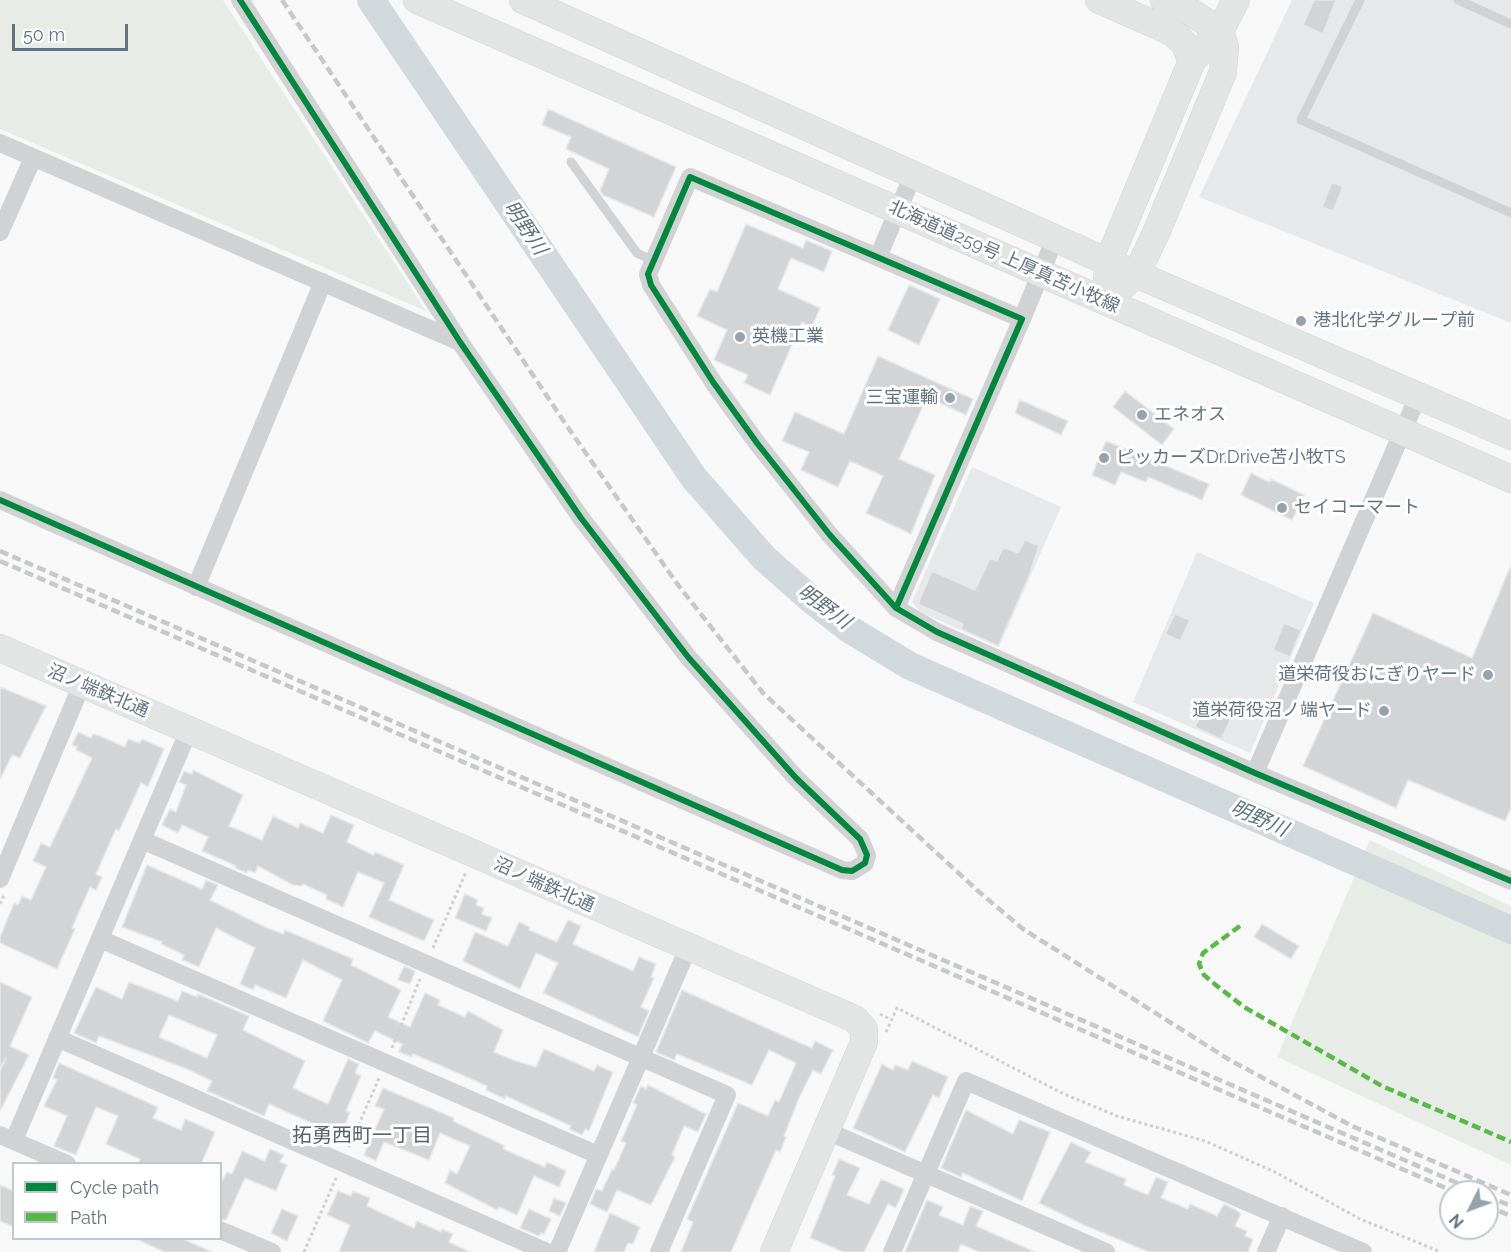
<!DOCTYPE html>
<meta charset="utf-8">
<style>
body{margin:0}
#map{position:relative;width:1511px;height:1252px;overflow:hidden;background:#f8f8f8;font-family:Raleway,sans-serif}
canvas{display:block}
.legend{position:absolute;left:12px;top:1162px;width:210px;height:78px;box-sizing:border-box;background:#fff;border:2px solid #c0c7ce;margin:0;padding:8px 10px;list-style:none;font-size:18px;color:#627484}
.legend li{display:flex;align-items:center;gap:12px;height:30px}
.legend b{width:30px;border:2px solid #c0c7ce}
.north{position:absolute;left:1439px;top:1180px;width:60px;height:60px;box-sizing:border-box;background:#fff;border:2px solid #c0c7ce;border-radius:50%;rotate:228deg;font-size:16px;font-weight:700;line-height:24px;text-align:center;color:#627484}
.north::after{content:'';display:block;margin:auto;width:21px;height:27px;background:#96a2ad;clip-path:polygon(50% 0,100% 100%,50% 72%,0 100%)}
.scale{position:absolute;left:12px;top:24px;width:116px;height:27px;box-sizing:border-box;border:3px solid #627484;border-top:0;padding-left:8px;font-size:18px;line-height:21px;white-space:nowrap;color:#627484;-webkit-text-stroke:4px #fff;paint-order:stroke}
</style>
<div id="map">
<canvas width="1511" height="1252"></canvas>
<ul class="legend">
<li><b style="height:8px;background:#00873e"></b>Cycle path</li>
<li><b style="height:8px;background:#58b947"></b>Path</li>
</ul>
<div class="north">N</div>
<div class="scale">50 m</div>
</div>
<script>
const c = document.querySelector('canvas').getContext('2d');
c.lineJoin = 'round';
function paint(path, color) {
  c.fillStyle = color;
  c.fill(path, 'evenodd');
}
function toPath(rows) {
  const path = new Path2D();
  for (const r of rows) {
    path.moveTo(r[0], r[1]);
    for (let i = 2; i < r.length; i += 2) path.lineTo(r[i], r[i + 1]);
  }
  return path;
}
function stroke(path, color, width, dash) {
  c.strokeStyle = color;
  c.lineWidth = width;
  c.lineCap = dash ? 'butt' : 'round';
  c.setLineDash(dash || []);
  c.stroke(path);
}
function label(font, color, halo, rows, align = 'center') {
  c.font = font + ' Raleway,"Noto Sans JP",sans-serif';
  c.lineWidth = 6;
  c.setLineDash([]);
  c.textBaseline = 'middle';
  c.strokeStyle = halo;
  c.fillStyle = color;
  for (const [text, x, y, turn = 0] of rows) {
    c.save();
    c.translate(x, y);
    c.rotate((+turn || 0) * Math.PI / 180);
    c.textAlign = isNaN(turn) ? turn : align;
    if (halo) c.strokeText(text, 0, 0);
    c.fillText(text, 0, 0);
    c.restore();
  }
}
paint(toPath([
 [1292,0,1511,0,1511,323,1199,197],
 [972,467,1061,507,999,647,920,612,912,602],
 [1197,552,1314,603,1250,753,1133,702]
]), '#e7e8e9');
paint(toPath([
 [0,0,223,0,426,311,0,129],
 [1370,840,1511,906,1511,1165,1277,1057]
]), '#e8ece6');
stroke(toPath([
 [371,0,694,478,764,558,813,601,849,629,910,666,1511,930]
]), '#d2d9dd', 28);
const building = toPath([
 [1314,0,1336,0,1323,34,1303,25,1314,0],
 [548,109,676,167,654,217,603,195,600,191,609,169,566,149,571,137,542,125,548,109],
 [1332,182,1343,187,1333,211,1322,207,1332,182],
 [746,224,803,248,806,240,832,251,824,272,791,258,778,289,820,308,812,327,802,322,770,395,744,383,748,375,714,360,727,330,697,316,710,289,717,292,746,224],
 [909,285,940,299,919,345,888,330,909,285],
 [878,356,973,399,966,415,927,397,899,459,935,475,911,534,866,513,883,476,850,461,838,487,801,470,809,452,782,441,795,412,844,434,878,356],
 [1125,391,1174,429,1162,445,1113,407,1125,391],
 [1020,400,1068,421,1061,435,1015,413,1020,400],
 [1106,441,1209,484,1202,500,1148,477,1146,482,1121,472,1115,485,1092,475,1106,441],
 [1251,473,1269,482,1271,479,1304,495,1292,520,1241,495,1251,473],
 [1025,540,1039,546,1029,576,998,646,961,629,963,624,918,604,932,571,975,590,990,558,997,561,1003,547,1018,553,1025,540],
 [1511,565,1511,808,1505,821,1408,780,1396,808,1303,766,1373,613,1472,658,1511,565],
 [1175,614,1190,620,1180,641,1165,634,1175,614],
 [1284,623,1301,630,1290,657,1273,650,1284,623],
 [0,687,46,706,20,758,12,755,0,780,0,687],
 [1206,702,1233,715,1221,739,1195,727,1206,702],
 [78,732,91,738,93,734,100,736,125,747,128,739,140,743,142,739,164,749,148,787,141,783,119,831,116,829,96,874,102,877,96,890,90,887,72,928,75,929,57,969,0,943,0,937,14,903,18,905,22,896,31,900,46,867,33,861,41,843,50,847,92,758,76,750,77,747,72,745,78,732],
 [193,770,243,795,229,826,262,840,273,816,298,828,300,823,323,833,331,815,354,825,347,842,373,855,375,852,404,865,389,900,434,920,424,941,369,917,384,883,358,872,343,907,326,899,327,895,303,884,302,886,293,885,258,866,255,873,248,870,247,873,235,868,236,866,202,851,208,837,182,825,178,833,162,825,170,809,176,812,186,785,179,782,184,771,192,774,193,770],
 [147,865,202,889,206,880,218,885,210,900,265,927,283,934,285,930,353,959,351,965,401,990,388,1017,410,1027,425,993,440,1000,438,1005,465,1017,468,1011,503,1030,494,1052,513,1060,536,1067,544,1049,594,1071,597,1065,613,1072,589,1131,585,1129,582,1135,569,1129,571,1126,506,1096,505,1099,486,1090,487,1086,437,1064,413,1054,412,1057,399,1052,402,1044,375,1031,368,1043,323,1021,342,980,303,960,286,998,255,985,253,990,240,984,255,948,216,928,199,967,182,960,184,955,161,944,162,942,122,927,147,865],
 [465,894,478,900,476,905,484,908,482,914,492,918,486,931,455,918,465,894],
 [568,920,581,926,573,944,633,971,639,957,656,964,651,977,654,978,641,1007,649,1011,638,1037,543,993,558,963,536,953,520,989,463,961,475,932,508,946,519,922,530,927,529,930,557,942,568,920],
 [1262,924,1299,946,1291,959,1254,937,1262,924],
 [404,966,415,971,410,984,398,980,404,966],
 [0,982,32,997,10,1046,29,1055,0,1111,0,1071,6,1058,0,1068,0,982],
 [129,982,178,1001,182,991,197,997,198,994,249,1016,243,1030,305,1061,293,1088,328,1104,348,1059,359,1064,355,1073,361,1076,346,1111,350,1113,340,1136,269,1104,264,1116,207,1091,212,1081,187,1069,99,1036,96,1043,74,1033,96,987,122,999,129,982],
 [169,1015,217,1035,207,1058,159,1037,169,1015],
 [682,990,791,1039,812,1048,815,1041,833,1050,821,1074,813,1070,799,1098,784,1136,786,1137,780,1152,776,1150,731,1252,681,1252,693,1222,687,1219,738,1103,768,1116,775,1100,779,1102,796,1063,769,1050,752,1085,677,1054,674,1060,656,1052,682,990],
 [912,1061,948,1077,939,1098,933,1095,905,1152,853,1128,882,1064,893,1070,895,1065,908,1070,912,1061],
 [59,1063,158,1107,153,1118,181,1130,185,1119,215,1132,201,1164,138,1164,140,1159,106,1144,118,1116,96,1107,76,1155,54,1146,67,1116,44,1106,57,1080,53,1078,59,1063],
 [648,1085,706,1114,698,1132,684,1126,672,1155,675,1157,651,1205,617,1190,607,1212,590,1204,596,1189,602,1191,612,1169,614,1170,626,1143,621,1141,637,1105,633,1103,641,1086,646,1089,648,1085],
 [383,1088,454,1118,453,1121,505,1146,503,1149,545,1167,547,1162,566,1171,559,1187,534,1176,517,1215,499,1207,497,1210,445,1183,450,1170,457,1174,470,1146,440,1133,429,1160,384,1142,376,1161,364,1155,384,1109,375,1106,383,1088],
 [966,1110,1013,1134,1019,1120,1050,1132,1022,1201,963,1173,961,1177,941,1168,966,1110],
 [1071,1142,1091,1152,1085,1162,1126,1179,1124,1185,1148,1195,1156,1177,1168,1182,1161,1198,1188,1209,1190,1204,1217,1216,1224,1204,1236,1210,1241,1214,1235,1226,1247,1231,1245,1236,1253,1239,1248,1252,1149,1252,1086,1226,1039,1203,1071,1142],
 [270,1149,284,1155,280,1162,287,1165,276,1191,245,1178,226,1220,220,1219,220,1185,227,1172,232,1174,242,1151,265,1161,270,1149],
 [839,1159,860,1168,847,1195,869,1204,881,1179,904,1189,896,1208,888,1204,864,1252,844,1252,810,1238,835,1176,832,1175,839,1159],
 [0,1185,14,1191,14,1227,0,1221,0,1185],
 [338,1191,351,1196,353,1191,370,1198,367,1206,414,1228,417,1221,441,1232,442,1229,453,1234,449,1242,470,1252,339,1252,350,1225,327,1215,338,1191],
 [554,1198,566,1203,560,1216,549,1211,554,1198],
 [927,1200,943,1207,939,1215,963,1225,970,1206,983,1211,976,1226,1035,1252,979,1252,961,1244,958,1252,905,1252,927,1200],
 [282,1209,298,1216,287,1241,271,1233,282,1209],
 [529,1209,551,1219,544,1234,541,1233,539,1236,520,1228,529,1209],
 [610,1213,640,1227,633,1244,628,1243,624,1252,594,1252,610,1213],
 [136,1239,183,1239,212,1252,165,1252,136,1239]
]);
paint(building, '#d3d4d5');
stroke(building, '#e8e8e8', 1.5);
const secondary = toPath([
 [417,0,1511,479],
 [523,0,1108,262,1511,436],
 [1099,0,1172,32,1184,43,1192,61],
 [1107,280,1108,262,1192,61,1220,31,1236,0],
 [1123,286,1137,273,1156,233,1223,72,1225,47,1220,31,1186,9,1164,0],
 [0,648,855,1019,864,1029,864,1042,774,1252]
]);
stroke(secondary, '#d3d5d7', 28);
stroke(toPath([
 [0,904,4,895],
 [433,948,466,872],
 [880,1014,892,1020],
 [886,1032,897,1008,1062,1093,1117,1116,1205,1141,1275,1172,1360,1219,1441,1252],
 [392,1048,420,979],
 [349,1147,380,1076],
 [304,1252,336,1178]
]), '#cecfd0', 3, [3, 3]);
stroke(toPath([
 [1360,0,1301,120,1511,213],
 [1458,0,1511,24],
 [571,162,637,253,653,261]
]), '#d1d2d3', 9);
stroke(toPath([
 [0,143,460,342],
 [0,232,33,158],
 [878,257,913,175],
 [1022,319,1055,238],
 [0,500,842,870,852,871,865,863,867,855,860,839,796,778,688,657,581,518,460,342,240,0],
 [196,587,323,282],
 [896,608,1022,319,690,177,648,274,651,285,713,382,757,443,829,534,896,608,937,632,1255,773,1511,881],
 [1255,773,1418,396],
 [142,840,727,1095,659,1252],
 [0,879,82,684],
 [100,939,598,1155],
 [57,1038,547,1252],
 [827,1131,1106,1252],
 [0,1135,67,1164],
 [14,1140,189,730],
 [220,1230,272,1252],
 [557,1252,688,948],
 [892,1252,966,1081,1363,1252],
 [1266,1252,1282,1216]
]), '#d1d2d3', 18);
stroke(secondary, '#e3e4e4', 27);
stroke(toPath([
 [282,0,569,429,678,585,763,693,978,891,1023,929,1228,1059,1352,1126,1511,1195],
 [0,551,1478,1192],
 [0,561,1455,1192],
 [1487,1196,1511,1206],
 [1487,1206,1511,1216]
]), '#c6c8c9', 4.5, [9, 4.5]);
stroke(toPath([
 [1240,926,1203,953,1199,964,1204,975,1217,986,1244,1007,1382,1086,1511,1142]
]), '#58b947', 4.5, [9, 4.5]);
stroke(toPath([
 [0,500,842,870,852,871,865,863,867,855,860,839,796,778,688,657,581,518,460,342,240,0],
 [896,608,1022,319,690,177,648,274,651,285,713,382,757,443,829,534,896,608,937,632,1255,773,1511,881]
]), '#00873e', 6);
for (const [x, y, r, color] of [
 [1301,321,6,"#96a2ad"],
 [740,337,6,"#96a2ad"],
 [950,398,6,"#96a2ad"],
 [1142,415,6,"#96a2ad"],
 [1104,458,6,"#96a2ad"],
 [1282,508,6,"#96a2ad"],
 [1488,675,6,"#96a2ad"],
 [1384,711,6,"#96a2ad"]
]) {
  const dot = new Path2D();
  dot.arc(x, y, r, 0, 2 * Math.PI);
  c.fillStyle = color;
  c.fill(dot);
  stroke(dot, '#fff', 2);
}
label('18px', '#627484', '#fff', [
 ["北海道道259号 上厚真苫小牧線",1004,257,24],
 ["沼ノ端鉄北通",98,691,23],
 ["沼ノ端鉄北通",544,885,24]
]);
label('18px', '#627484', '#fff', [
 ["港北化学グループ前",1313,321],
 ["英機工業",752,337],
 ["三宝運輸",938,398,"right"],
 ["エネオス",1154,415],
 ["ピッカーズDr.Drive苫小牧TS",1116,458],
 ["セイコーマート",1294,508],
 ["道栄荷役おにぎりヤード",1476,675,"right"],
 ["道栄荷役沼ノ端ヤード",1372,711,"right"]
], 'left');
label('italic 20px', '#5d747e', '#fff', [
 ["明野川",525,228,56],
 ["明野川",824,607,36],
 ["明野川",1259,819,24]
]);
label('20px', '#55626f', '#fff', [
 ["拓勇西町一丁目",362,1136]
]);
</script>
